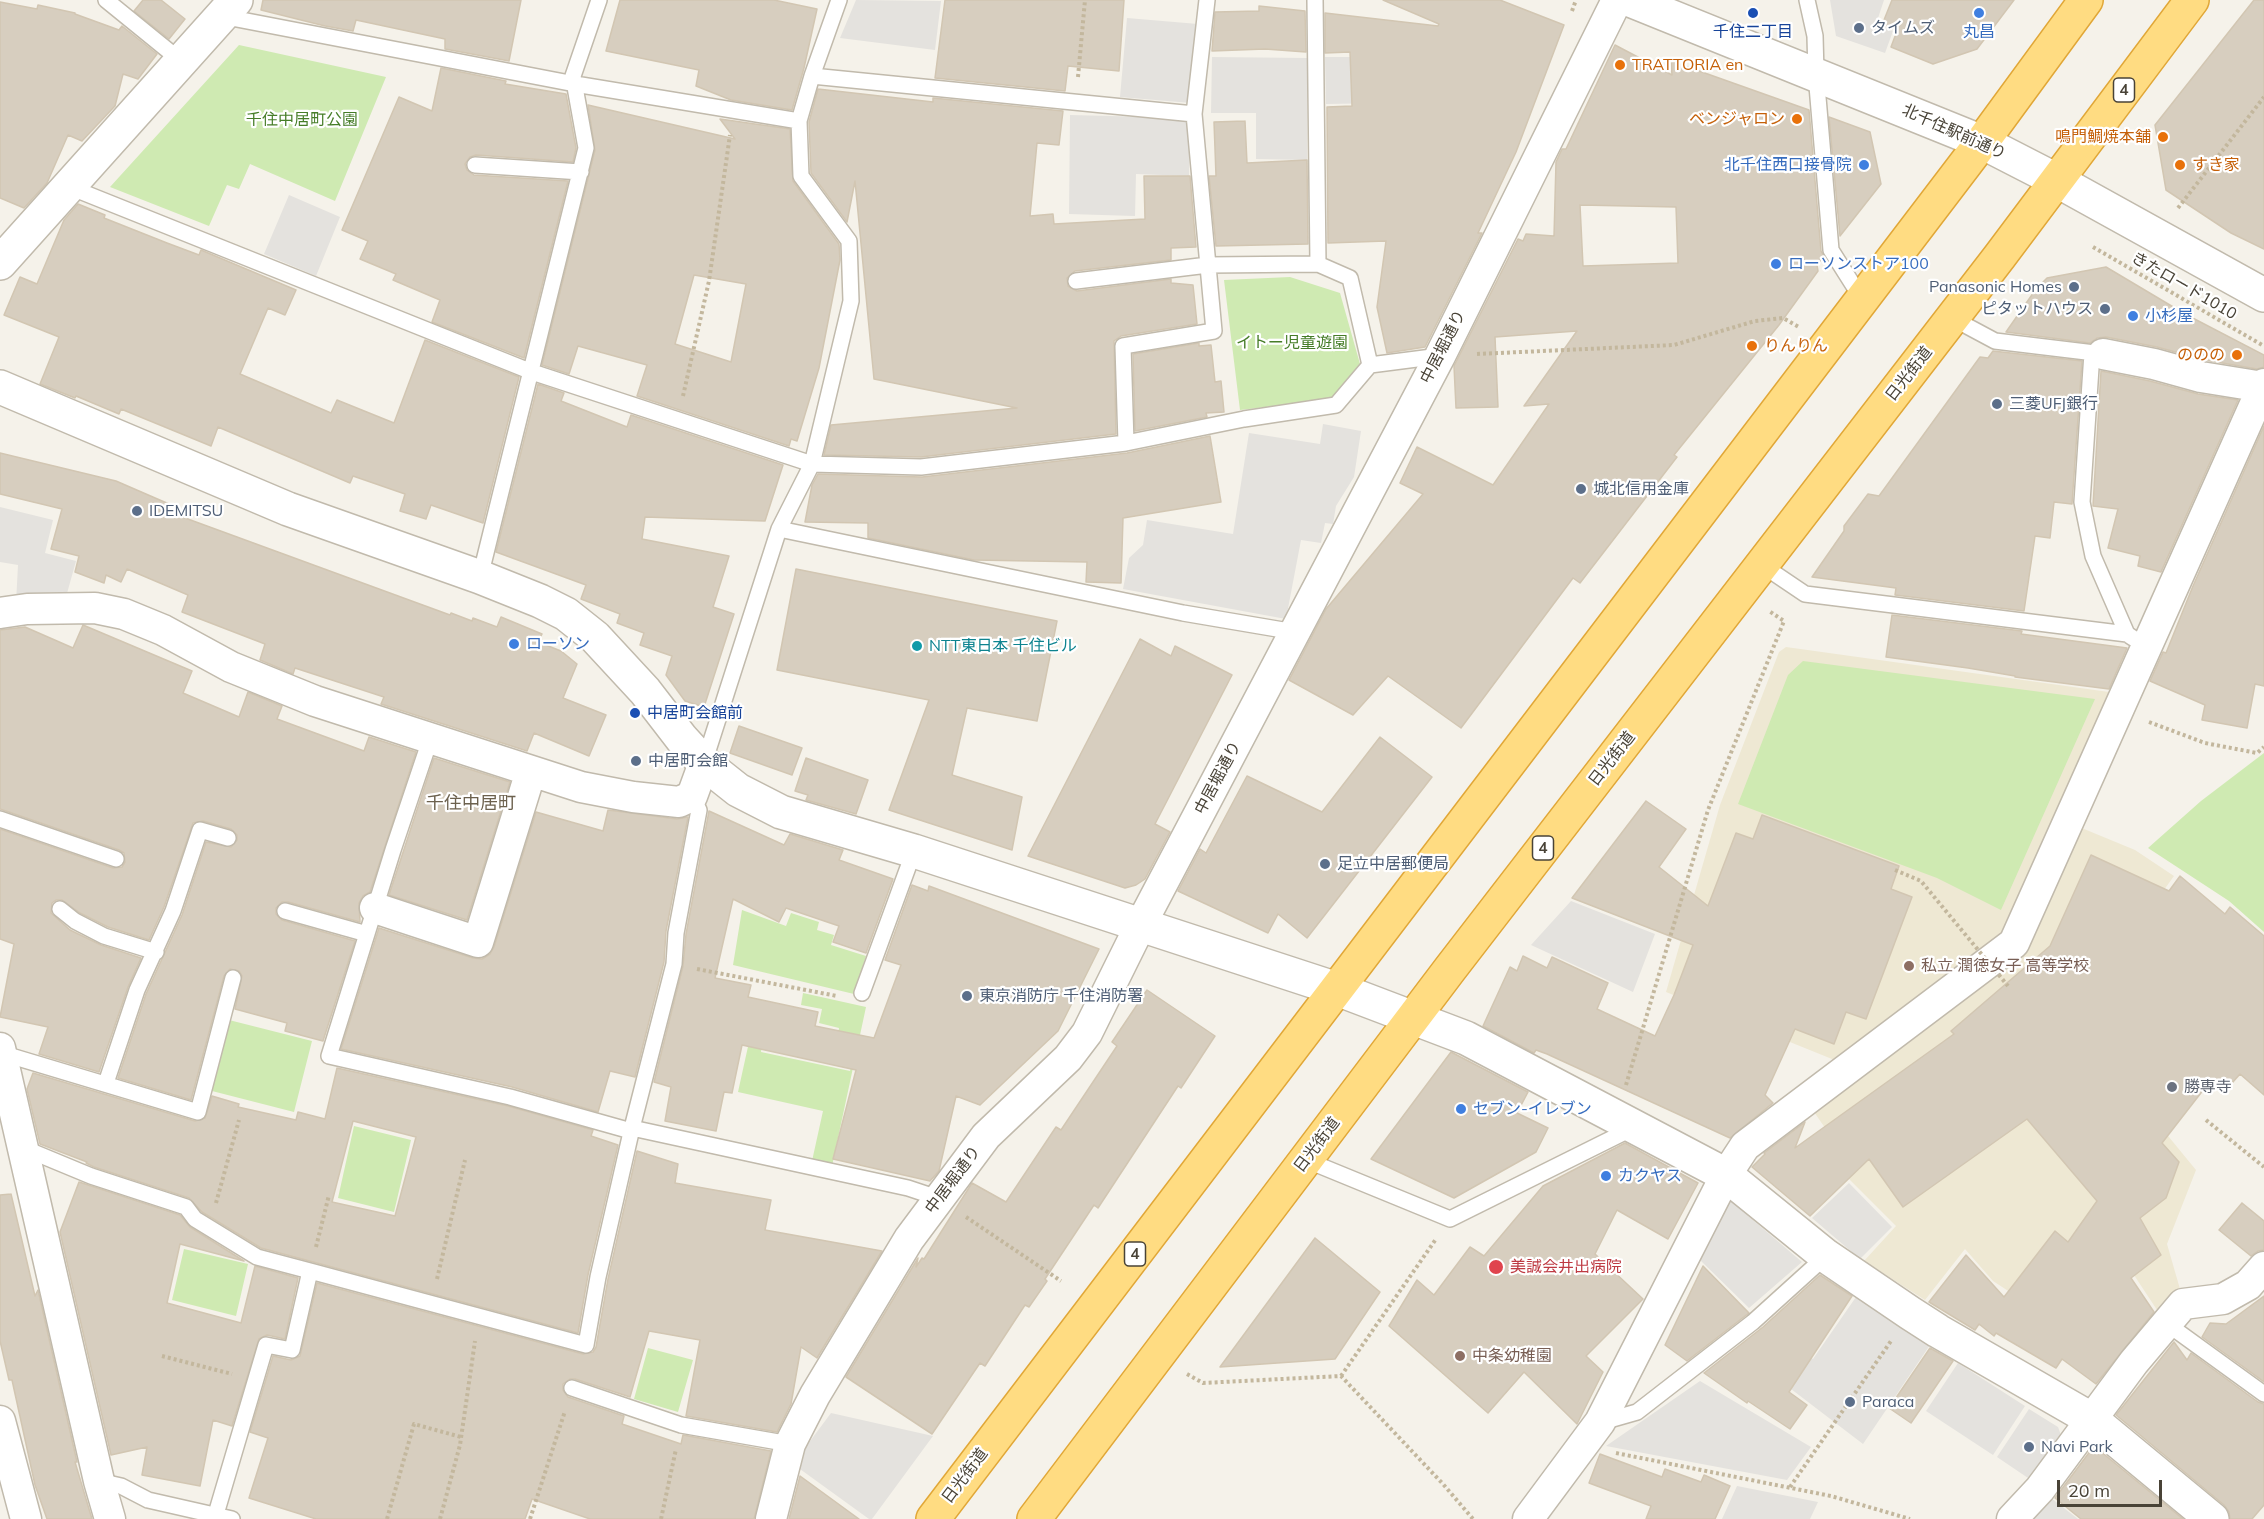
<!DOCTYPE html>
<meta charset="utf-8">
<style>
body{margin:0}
#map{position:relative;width:2264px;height:1519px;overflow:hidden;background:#f5f2ea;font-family:Mulish,sans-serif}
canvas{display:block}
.scale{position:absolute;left:2057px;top:1480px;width:105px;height:27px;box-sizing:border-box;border:3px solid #494337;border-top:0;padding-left:8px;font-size:18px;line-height:21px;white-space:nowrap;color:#494337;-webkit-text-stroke:4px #fff;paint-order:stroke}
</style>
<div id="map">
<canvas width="2264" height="1519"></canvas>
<div class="scale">20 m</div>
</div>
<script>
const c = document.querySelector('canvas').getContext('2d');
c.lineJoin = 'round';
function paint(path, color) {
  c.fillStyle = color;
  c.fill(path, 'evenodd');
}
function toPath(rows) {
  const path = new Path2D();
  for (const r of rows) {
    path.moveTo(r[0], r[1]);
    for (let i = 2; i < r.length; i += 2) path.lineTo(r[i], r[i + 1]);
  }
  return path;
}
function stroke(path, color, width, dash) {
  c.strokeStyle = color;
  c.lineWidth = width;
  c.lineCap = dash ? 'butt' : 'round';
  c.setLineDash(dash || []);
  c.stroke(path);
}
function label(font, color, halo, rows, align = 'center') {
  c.font = font + ' Mulish,"Noto Sans JP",sans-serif';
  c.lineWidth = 4.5;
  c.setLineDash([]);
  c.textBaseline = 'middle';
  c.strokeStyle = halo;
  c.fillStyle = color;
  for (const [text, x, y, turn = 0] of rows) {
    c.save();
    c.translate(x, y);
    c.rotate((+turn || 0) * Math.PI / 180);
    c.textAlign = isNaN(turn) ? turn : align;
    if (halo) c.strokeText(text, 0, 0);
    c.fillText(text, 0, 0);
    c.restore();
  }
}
paint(toPath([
 [1786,647,2109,692,2055,817,2135,850,2174,876,2143,919,2155,1120,2196,1170,2167,1244,2180,1289,2159,1313,2132,1272,2084,1220,2022,1300,1993,1281,1965,1249,1925,1300,1864,1261,1896,1226,1820,1150,1832,1138,1812,1109,1852,1081,1832,1059,1666,992,1720,805,1779,652]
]), '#eee8d3');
paint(toPath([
 [239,45,386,77,335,201,250,164,239,189,227,185,209,226,110,187],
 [1290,277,1340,293,1360,364,1333,399,1240,410,1224,280],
 [1803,661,2095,699,2001,910,1937,878,1738,804,1788,675],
 [2264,753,2264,932,2229,901,2148,848,2201,801],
 [742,910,786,926,791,913,819,922,817,930,834,935,831,945,866,956,854,994,733,965],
 [803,993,866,1007,832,1166,812,1161,823,1111,738,1092,749,1042,762,1045,761,1052,850,1071,856,1044,837,1040,839,1028,819,1023,822,1009,801,1005],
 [229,1020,312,1041,294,1112,212,1091],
 [354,1126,411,1140,394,1212,338,1198],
 [184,1249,248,1264,236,1316,172,1300],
 [648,1348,693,1360,678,1412,634,1399]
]), '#cfeab2');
paint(toPath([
 [856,0,941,1,935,50,840,38],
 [1830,0,1884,0,1876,24,1893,31,1885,53,1836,36],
 [1127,18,1198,24,1191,103,1120,97],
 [1212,57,1307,58,1307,160,1256,159,1256,113,1211,113],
 [1325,57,1372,57,1391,103,1326,104],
 [1070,115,1190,118,1189,176,1136,174,1135,216,1069,214],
 [289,195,340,217,316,276,264,254],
 [1323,424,1361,431,1354,477,1336,506,1333,524,1325,523,1321,543,1301,540,1286,619,1123,589,1129,558,1143,545,1147,520,1233,534,1249,433,1320,444],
 [0,507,53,520,45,553,76,561,66,597,16,603,18,565,0,562],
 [1571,901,1655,934,1633,992,1531,945],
 [1849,1183,1892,1227,1860,1259,1812,1218],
 [1726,1197,1802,1262,1749,1308,1698,1258],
 [1856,1297,1930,1345,1863,1444,1740,1350,1767,1328,1813,1359],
 [1958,1363,2025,1406,1993,1455,1926,1411],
 [1700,1381,1811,1447,1787,1480,1606,1446],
 [2029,1409,2058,1427,2062,1438,2031,1480,1997,1457],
 [831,1413,933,1436,872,1519,869,1519,793,1464],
 [1737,1486,1818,1502,1810,1519,1722,1519],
 [2051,1498,2078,1519,2032,1519]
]), '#e4e2de');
const building = toPath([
 [143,0,161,0,185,19,169,39,134,11,143,0],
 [263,0,521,0,509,61,445,49,445,39,356,20,353,31,325,26,261,10,263,0],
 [620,0,774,0,817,9,804,68,792,110,731,100,696,86,699,70,606,51,620,0],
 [945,0,1124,0,1119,71,1068,66,1065,91,935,78,945,0],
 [1383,0,1500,0,1564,25,1516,152,1478,233,1482,233,1425,347,1387,353,1377,307,1386,241,1328,243,1327,107,1352,106,1350,52,1325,53,1325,13,1438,26,1439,24,1383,0],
 [1892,0,2014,0,1977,49,1933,64,1891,47,1897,31,1882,25,1892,0],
 [2254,0,2264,0,2264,249,2231,233,2166,190,2155,125,2254,0],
 [0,2,37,9,38,5,75,13,75,14,119,30,122,26,157,54,138,79,123,74,115,106,82,141,68,135,47,183,24,208,0,198,0,2],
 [1259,6,1305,11,1306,52,1265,49,1212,51,1215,12,1259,11,1259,6],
 [1615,45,1672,75,1671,61,1809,110,1821,251,1824,256,1817,265,1818,271,1779,325,1674,455,1677,457,1580,583,1573,578,1461,728,1388,676,1353,715,1289,680,1326,609,1423,494,1400,483,1417,447,1493,485,1549,404,1524,406,1577,331,1495,337,1498,407,1456,408,1454,366,1518,239,1523,241,1526,234,1554,236,1556,162,1562,149,1566,149,1615,45],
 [1580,205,1676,207,1678,263,1583,266,1580,205],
 [441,68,506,81,505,84,566,94,576,148,573,162,476,155,470,157,465,164,467,170,474,175,568,181,524,358,432,322,440,300,393,280,396,274,360,259,368,241,342,230,399,97,432,111,441,68],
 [818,89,933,102,933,98,1063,111,1059,145,1037,143,1030,216,1053,214,1054,224,1145,219,1144,176,1190,176,1196,247,1171,248,1171,260,1075,271,1067,278,1068,286,1077,291,1171,279,1171,283,1193,285,1197,324,1121,336,1114,341,1116,434,921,457,824,455,831,425,1017,408,874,379,855,181,847,222,811,173,809,122,818,89],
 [588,105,735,139,720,119,790,129,793,181,839,244,840,260,819,368,797,441,791,439,789,446,637,396,647,365,578,346,569,374,542,365,595,150,588,105],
 [694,275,746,284,731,362,675,344,694,275],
 [1829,117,1870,132,1881,184,1840,236,1829,117],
 [1245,121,1247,163,1307,160,1308,244,1216,246,1209,176,1216,176,1214,122,1245,121],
 [78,204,105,215,104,218,167,243,199,255,201,250,296,290,285,315,268,308,240,374,331,413,337,400,394,423,425,340,519,377,483,523,431,505,426,519,400,511,405,494,353,476,350,483,218,427,211,446,121,409,119,414,76,396,75,398,40,384,59,337,4,315,20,277,37,284,64,220,78,204],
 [2106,267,2185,314,2264,355,2264,367,2257,369,2205,360,2157,347,2106,337,2097,338,2090,343,2006,332,2036,289,2047,278,2106,267],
 [1199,343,1199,346,1211,345,1215,382,1221,381,1224,412,1206,413,1207,417,1135,431,1133,354,1199,343],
 [1993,351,2082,361,2072,504,2054,502,2050,538,2035,536,2024,611,1895,595,1896,588,1812,577,1844,531,1844,526,1868,494,1879,496,1980,357,1988,358,1993,351],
 [2101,371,2150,381,2198,394,2238,400,2161,572,2138,566,2140,556,2108,548,2118,509,2093,506,2101,371],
 [538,384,564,393,561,401,627,427,631,415,783,465,765,521,645,517,642,539,729,556,713,607,734,614,704,707,685,701,666,675,672,656,640,645,644,633,617,623,620,614,581,599,586,585,496,552,538,384],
 [2264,426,2264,686,2255,684,2247,728,2202,720,2205,705,2150,681,2163,652,2166,653,2193,586,2264,426],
 [1210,436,1221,502,1123,518,1121,583,1086,582,1087,562,974,560,868,538,868,523,805,522,812,485,818,474,922,477,1127,453,1210,436],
 [0,453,116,481,169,504,166,511,450,615,451,613,472,621,473,618,497,627,501,617,542,634,538,642,561,651,577,664,563,698,606,715,589,756,534,733,527,751,381,704,384,697,295,668,293,674,260,660,265,644,182,612,188,595,127,569,121,582,106,575,104,583,75,572,79,556,51,549,62,509,0,494,0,453],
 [796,569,1057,621,1037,721,967,708,952,775,1022,797,1012,850,889,810,929,700,777,670,796,569],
 [1892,615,2022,631,2021,634,2127,648,2109,689,2015,677,2015,676,1968,668,1886,657,1892,615],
 [83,625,192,671,183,693,239,717,248,692,282,706,277,719,364,751,369,737,416,752,370,892,363,896,359,903,360,922,288,902,282,902,276,908,276,914,282,920,355,941,323,1041,285,1031,287,1023,235,1009,242,976,239,971,230,969,224,976,191,1100,118,1078,146,994,182,915,206,842,231,847,237,840,237,835,231,829,203,821,193,823,164,907,149,940,108,927,80,913,62,900,56,900,52,903,51,913,70,930,101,945,141,958,128,987,99,1072,39,1054,48,1027,0,1017,14,944,0,939,0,829,113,868,122,867,125,862,124,853,119,850,0,809,0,630,25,627,73,648,83,625],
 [1140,639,1171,656,1175,646,1232,675,1155,824,1170,832,1145,879,1136,885,1125,888,1028,856,1140,639],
 [739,726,802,748,792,775,730,753,739,726],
 [1380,737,1432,777,1307,938,1278,914,1268,933,1178,891,1200,849,1206,853,1247,776,1322,812,1380,737],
 [434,758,510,782,467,920,389,895,434,758],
 [806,758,868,780,856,814,806,800,808,795,795,791,806,758],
 [1646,801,1686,829,1659,867,1708,906,1736,833,1753,839,1762,815,1899,866,1891,889,1912,897,1866,1019,1846,1012,1834,1044,1795,1029,1765,1095,1773,1103,1730,1138,1547,1054,1536,1050,1534,1053,1483,1026,1510,967,1517,971,1523,956,1547,968,1552,957,1608,983,1597,1009,1655,1036,1674,995,1693,945,1572,898,1646,801],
 [608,810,677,819,688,817,666,931,664,962,635,1077,610,1071,598,1112,512,1087,341,1049,379,928,473,958,482,959,490,954,494,947,536,812,603,831,608,810],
 [709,811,784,845,790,834,843,850,839,860,893,879,866,953,833,942,839,926,786,908,779,922,733,899,715,978,751,985,748,997,818,1012,815,1026,874,1038,901,965,885,960,912,885,928,891,929,886,1099,949,1058,1031,980,1105,956,1096,939,1171,930,1181,833,1159,856,1070,742,1045,732,1093,724,1092,716,1131,665,1121,671,1087,654,1082,683,966,686,934,709,811],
 [2091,855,2169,891,2180,876,2225,914,2230,907,2264,936,2264,1095,2240,1074,2225,1091,2211,1080,2162,1143,2179,1162,2166,1198,2140,1218,2161,1255,2131,1278,2154,1312,2096,1384,2062,1359,2056,1368,1996,1333,1994,1336,1979,1324,1975,1330,1929,1302,1966,1255,2004,1297,2055,1231,2068,1242,2097,1201,2027,1119,1903,1207,1869,1159,1810,1216,1752,1167,1765,1154,1764,1153,1805,1122,1795,1148,1954,1034,1951,1031,2050,946,2091,855],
 [1147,990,1215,1036,1181,1088,1178,1086,1098,1208,1094,1205,1045,1279,1047,1281,1029,1307,1025,1305,985,1366,980,1363,932,1434,846,1377,918,1258,916,1267,922,1258,924,1259,972,1183,1006,1202,1056,1127,1061,1130,1117,1046,1112,1042,1147,990],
 [1451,1052,1528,1092,1517,1113,1548,1128,1536,1152,1454,1198,1371,1159,1451,1052],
 [337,1068,508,1106,593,1130,591,1136,618,1145,588,1275,578,1333,261,1248,202,1212,189,1198,94,1167,86,1163,87,1162,40,1144,27,1089,33,1073,195,1121,205,1118,212,1096,239,1104,238,1107,296,1120,298,1112,325,1119,337,1068],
 [353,1121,416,1137,395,1216,332,1202,353,1121],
 [1625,1143,1698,1183,1668,1239,1617,1210,1595,1254,1643,1299,1586,1356,1603,1372,1577,1424,1524,1372,1488,1413,1389,1326,1417,1280,1434,1295,1470,1247,1484,1256,1543,1186,1625,1143],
 [637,1151,678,1164,675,1183,771,1200,765,1230,882,1251,817,1358,801,1347,791,1404,777,1432,686,1416,700,1340,649,1331,630,1397,575,1379,570,1379,563,1384,563,1390,568,1397,624,1416,622,1424,681,1444,683,1435,771,1451,754,1519,590,1519,532,1499,525,1519,316,1519,249,1498,268,1438,250,1432,273,1356,291,1360,300,1356,317,1283,583,1354,593,1352,596,1347,608,1279,637,1151],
 [79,1182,180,1215,190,1227,244,1261,180,1244,167,1303,241,1323,255,1266,298,1278,285,1339,267,1335,259,1339,232,1426,213,1420,200,1486,142,1475,147,1447,111,1455,60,1232,79,1182],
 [11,1194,35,1296,38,1290,77,1462,75,1462,92,1519,47,1519,35,1485,12,1380,9,1380,0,1341,0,1195,11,1194],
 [2242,1203,2264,1221,2264,1250,2258,1251,2251,1256,2219,1230,2242,1203],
 [1315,1238,1380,1292,1335,1359,1220,1367,1315,1238],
 [1703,1266,1749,1313,1687,1361,1665,1345,1703,1266],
 [1820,1275,1852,1296,1789,1392,1807,1405,1790,1429,1748,1401,1747,1403,1704,1373,1763,1327,1820,1275],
 [2264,1296,2264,1382,2202,1337,2210,1323,2226,1324,2264,1296],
 [2174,1342,2187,1360,2191,1353,2258,1402,2264,1404,2264,1505,2252,1519,2230,1519,2229,1512,2224,1505,2116,1415,2174,1342],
 [1930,1348,1953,1361,1911,1423,1889,1408,1930,1348],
 [2094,1446,2183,1519,2081,1519,2055,1498,2094,1446],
 [1600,1454,1662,1477,1665,1469,1701,1482,1704,1475,1730,1486,1715,1519,1646,1519,1651,1506,1589,1483,1600,1454],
 [800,1476,859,1519,789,1519,800,1476]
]);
paint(building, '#d7cebf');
stroke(building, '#d2c6b2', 1.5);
const service = toPath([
 [106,0,181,61],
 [1807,0,1815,36,1816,74,1831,250,1862,299],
 [221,16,575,84,799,121],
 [812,76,1194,114],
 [475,165,581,172],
 [67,186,532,372,812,464,921,467,1126,443,1244,419,1336,405,1370,365,1350,278,1318,264,1315,0],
 [1076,281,1208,265,1318,264],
 [1952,318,1995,341,2103,354],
 [2092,353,2082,502,2093,556,2127,634,2133,638],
 [1370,365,1440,356],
 [1126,443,1123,346,1214,331,1194,114,1207,0],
 [779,529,1183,613,1295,632],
 [1762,565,1805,594,2127,634],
 [480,577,586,148,573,76,599,0],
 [431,737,393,850,329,1056,510,1097,631,1131],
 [704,763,779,529,812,464,851,301,849,241,801,176,799,121,812,76,839,0],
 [0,819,116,859],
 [60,909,75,921,104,936,156,952],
 [285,911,367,934],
 [862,993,914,851],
 [1,1053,198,1112,233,978],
 [106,1083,137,990,173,911,200,830,228,838],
 [632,1128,908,1188,938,1198],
 [21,1147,91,1176,186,1207,195,1219,257,1257,310,1271],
 [1306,1160,1450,1219,1635,1127],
 [2166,1323,2264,1394],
 [572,1388,681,1425,790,1444],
 [1602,1422,1637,1412,1753,1322,1826,1256],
 [99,1481,121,1486,148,1500,232,1519],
 [216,1514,266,1345,292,1350,310,1271,586,1345,598,1277,632,1128,674,964,676,933,699,810,692,796]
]);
const minor = toPath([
 [2103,354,2154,364,2201,377,2263,387],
 [0,613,27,609,95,608,124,614,163,630,231,667,315,701,581,787,633,797,679,802,692,796,704,763],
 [375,908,478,942,531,771],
 [0,1048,99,1481,110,1519],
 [0,1421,26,1519],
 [771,1519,790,1444,815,1395,909,1239,986,1136,1068,1058,1087,1033,1140,926,1440,356,1617,0],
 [1528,1519,1600,1422,1726,1175,1745,1146,2014,943,2264,384],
 [2012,1519,2040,1489,2134,1362,2183,1304,2223,1299,2248,1285,2264,1267]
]);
const tertiary = toPath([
 [1630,0,1982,142,2056,180,2264,295],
 [0,263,236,0],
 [0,387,288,509,480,577,540,601,566,614,595,637,645,691,682,739,704,763,738,790,781,812,914,851,1337,989,1466,1038,1726,1175,1826,1256,1910,1313,1938,1331,2091,1419,2212,1519]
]);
const trunk = toPath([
 [933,1519,1982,142,2086,0],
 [1034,1519,1450,969,2000,256,2192,0]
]);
stroke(service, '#c1baac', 18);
stroke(minor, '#c1baac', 33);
stroke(tertiary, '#c1baac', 36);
stroke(trunk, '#e1a737', 36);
stroke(toPath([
 [1572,11,1576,0],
 [1078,77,1085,0],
 [2178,208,2264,97],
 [2093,247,2264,346],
 [1477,354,1674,345,1755,321,1783,318,1799,327],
 [683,396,709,281,730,135],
 [2149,722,2205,743,2257,753,2264,747],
 [697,969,837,996],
 [1626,1085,1708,810,1784,621,1769,611],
 [2206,1120,2264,1167],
 [216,1203,239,1120],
 [966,1217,1061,1281],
 [316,1247,329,1195],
 [437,1279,465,1160],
 [162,1356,232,1374],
 [1187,1374,1203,1383,1341,1376,1443,1484,1473,1519],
 [1341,1376,1436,1239],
 [1616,1453,1831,1496,1910,1519],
 [1790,1487,1891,1341],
 [387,1519,414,1424,461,1437],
 [440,1519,460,1445,475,1341],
 [530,1519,565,1411],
 [661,1519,676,1449]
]), '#c3b79d', 4, [3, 3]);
stroke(service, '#fff', 15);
stroke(minor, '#fff', 30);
stroke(tertiary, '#fff', 33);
stroke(trunk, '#ffdc82', 33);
stroke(toPath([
 [1895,870,1921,881,2008,986]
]), '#c3b79d', 4, [3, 3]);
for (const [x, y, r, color] of [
 [1753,13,6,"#1a4fb4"],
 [1979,13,6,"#3f7fe0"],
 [1859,28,6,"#5c6f8a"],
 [1620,65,6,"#e8710a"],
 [1797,119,6,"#e8710a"],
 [2163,137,6,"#e8710a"],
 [1864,165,6,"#3f7fe0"],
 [2180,165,6,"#e8710a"],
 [1776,264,6,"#3f7fe0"],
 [2074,287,6,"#5c6f8a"],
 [2105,309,6,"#5c6f8a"],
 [2133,316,6,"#3f7fe0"],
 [1752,346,6,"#e8710a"],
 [2237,355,6,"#e8710a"],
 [1997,404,6,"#5c6f8a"],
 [1581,489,6,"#5c6f8a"],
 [137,511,6,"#5c6f8a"],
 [514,644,6,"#3f7fe0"],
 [917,646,6,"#0f9aa8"],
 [635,713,6,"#1a4fb4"],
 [636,761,6,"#5c6f8a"],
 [1325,864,6,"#5c6f8a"],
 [1909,966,6,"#8d6e63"],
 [967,996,6,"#5c6f8a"],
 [2172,1087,6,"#6b7280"],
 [1461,1109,6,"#3f7fe0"],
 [1606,1176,6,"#3f7fe0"],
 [1496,1267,8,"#e0444e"],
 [1460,1356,6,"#8d6e63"],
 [1850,1402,6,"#5c6f8a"],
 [2029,1447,6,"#5c6f8a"]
]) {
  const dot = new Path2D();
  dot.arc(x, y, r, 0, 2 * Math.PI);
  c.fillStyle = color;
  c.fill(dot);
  stroke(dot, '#fff', 2);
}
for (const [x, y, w] of [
 [2124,90,21],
 [1543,848,21],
 [1135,1254,21]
]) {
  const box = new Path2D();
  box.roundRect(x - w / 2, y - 12, w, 24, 4.5);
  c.fillStyle = '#fff';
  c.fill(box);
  stroke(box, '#494337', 1.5);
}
label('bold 15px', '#494337', null, [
 ["4",2124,90],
 ["4",1543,848],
 ["4",1135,1254]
]);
label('16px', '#4e5e75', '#fff', [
 ["タイムズ",1871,28],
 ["Panasonic Homes",2062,287,"right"],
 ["ピタットハウス",2093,309,"right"],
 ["三菱UFJ銀行",2009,404],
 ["城北信用金庫",1593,489],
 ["IDEMITSU",149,511],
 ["中居町会館",648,761],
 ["足立中居郵便局",1337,864],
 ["東京消防庁 千住消防署",979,996],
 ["Paraca",1862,1402],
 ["Navi Park",2041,1447]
], 'left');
label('16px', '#164399', '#fff', [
 ["千住二丁目",1753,32],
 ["中居町会館前",647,713,"left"]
]);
label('16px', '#366cbe', '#fff', [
 ["丸昌",1979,32,"center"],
 ["北千住西口接骨院",1852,165,"right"],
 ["ローソンストア100",1788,264],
 ["小杉屋",2145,316],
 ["ローソン",526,644],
 ["セブン-イレブン",1473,1109],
 ["カクヤス",1618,1176]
], 'left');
label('16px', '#c56008', '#fff', [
 ["TRATTORIA en",1632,65],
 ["ベンジャロン",1785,119,"right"],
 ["鳴門鯛焼本舗",2151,137,"right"],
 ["すき家",2192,165],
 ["りんりん",1764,346],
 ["ののの",2225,355,"right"]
], 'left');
label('16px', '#467d28', '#fff', [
 ["千住中居町公園",302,120],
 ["イトー児童遊園",1292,343]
]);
label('16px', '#494337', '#fff', [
 ["北千住駅前通り",1954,132,24],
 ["きたロード1010",2184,286,30],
 ["中居堀通り",1443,347,-63],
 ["日光街道",1909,374,-52],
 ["日光街道",1612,759,-52],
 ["中居堀通り",1218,778,-62],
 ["日光街道",1317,1145,-53],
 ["中居堀通り",953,1180,-53],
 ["日光街道",965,1476,-53]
]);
label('16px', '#0d838f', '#fff', [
 ["NTT東日本 千住ビル",929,646]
], 'left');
label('16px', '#785e54', '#fff', [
 ["私立 潤徳女子 高等学校",1921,966],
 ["中条幼稚園",1472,1356]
], 'left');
label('16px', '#5b616d', '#fff', [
 ["勝専寺",2184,1087]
], 'left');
label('16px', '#be3a42', '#fff', [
 ["美誠会井出病院",1510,1267]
], 'left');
label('18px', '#6c614e', '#fff', [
 ["千住中居町",471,804]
]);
</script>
